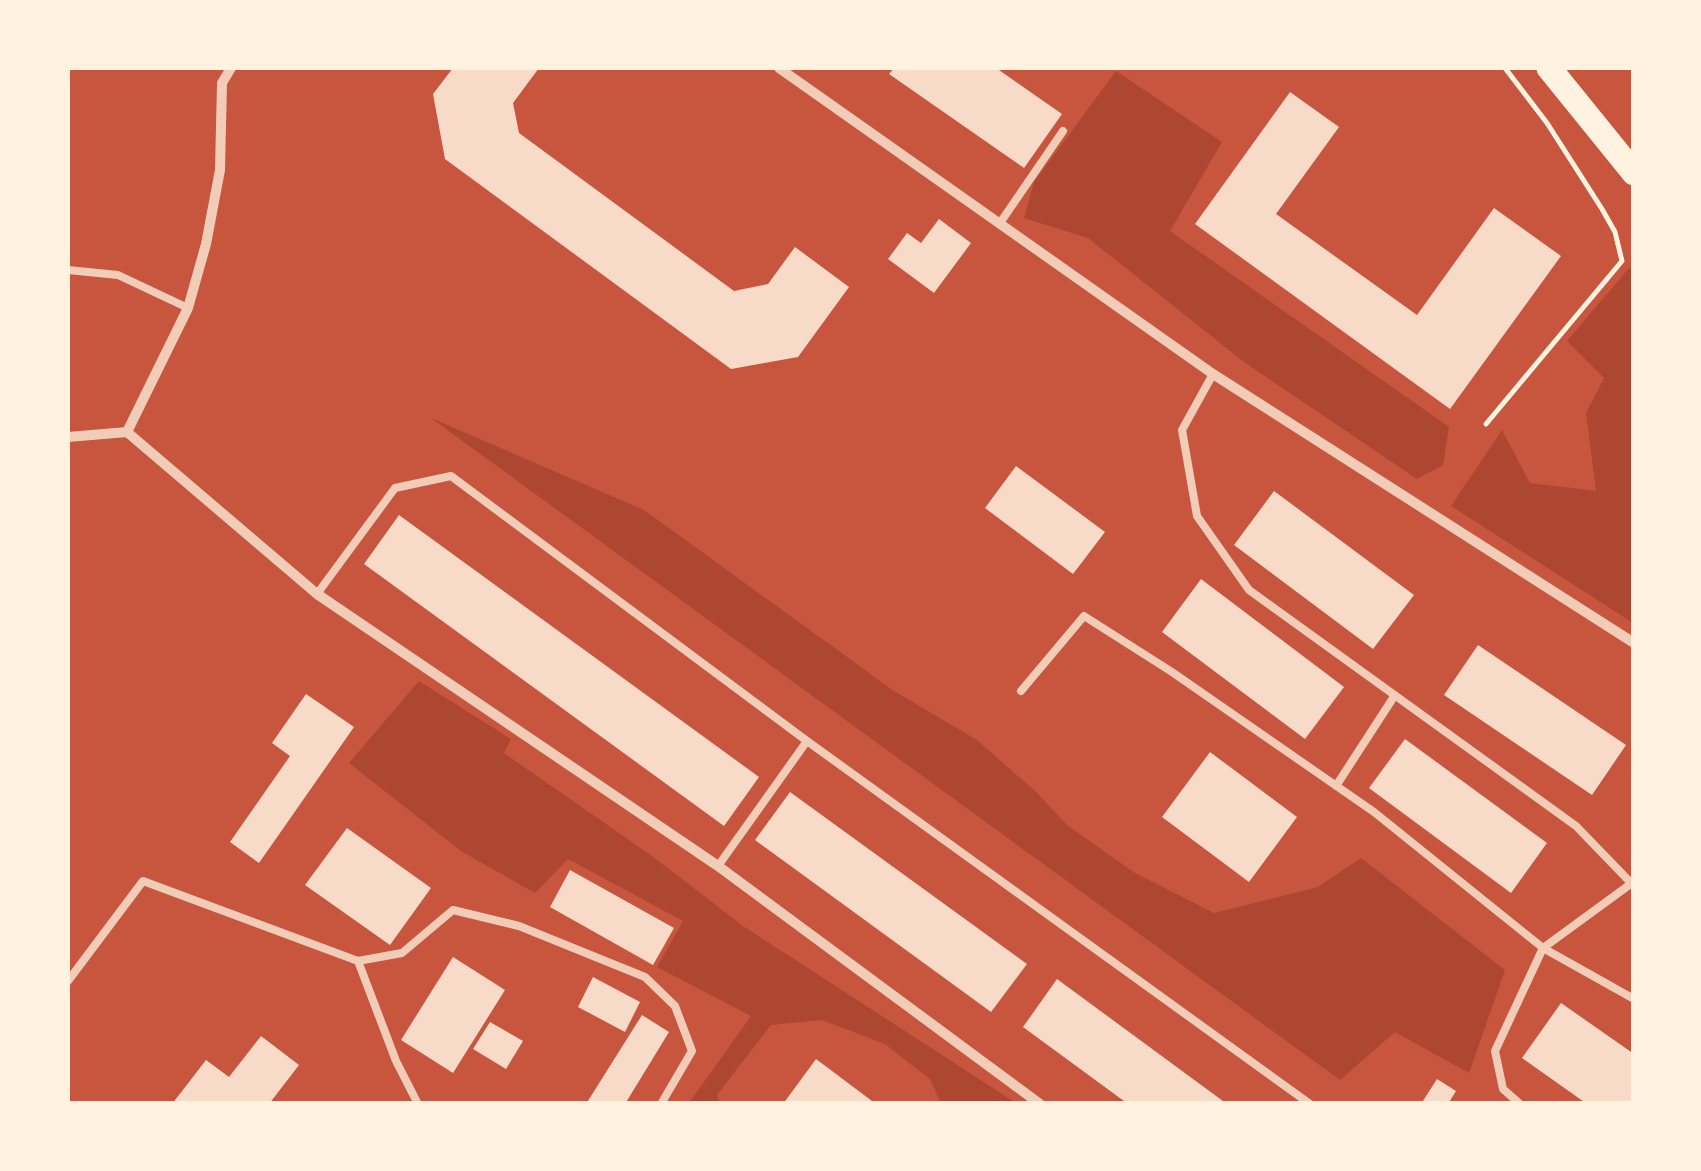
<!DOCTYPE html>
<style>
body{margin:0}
#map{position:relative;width:1701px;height:1171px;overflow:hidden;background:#c8553d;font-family:"Sofia Sans Condensed",sans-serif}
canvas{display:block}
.frame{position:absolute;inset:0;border:70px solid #fff3e0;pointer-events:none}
</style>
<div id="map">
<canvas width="1701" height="1171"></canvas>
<div class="frame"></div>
</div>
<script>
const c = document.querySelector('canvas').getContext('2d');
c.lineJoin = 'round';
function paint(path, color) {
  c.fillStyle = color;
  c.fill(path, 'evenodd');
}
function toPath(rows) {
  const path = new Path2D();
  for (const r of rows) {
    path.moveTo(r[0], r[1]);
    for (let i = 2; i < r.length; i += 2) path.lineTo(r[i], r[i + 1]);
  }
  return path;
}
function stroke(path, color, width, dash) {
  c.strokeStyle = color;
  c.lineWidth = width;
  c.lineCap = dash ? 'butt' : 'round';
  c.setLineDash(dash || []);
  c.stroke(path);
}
paint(toPath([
 [1116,71,1222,142,1170,231,1449,427,1443,465,1417,479,1244,362,1088,238,1024,218,1034,182],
 [1630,267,1634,273,1633,623,1451,506,1502,430,1530,483,1596,491,1586,413,1604,378,1567,341],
 [431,418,644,510,894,691,977,740,1036,792,1067,825,1135,873,1214,913,1318,887,1361,858,1505,970,1469,1073,1395,1032,1340,1080],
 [419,681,511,739,504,753,652,856,743,926,1016,1103,941,1103,930,1079,885,1044,822,1020,771,1025,717,1095,719,1103,689,1103,751,1016,657,967,683,921,568,859,535,893,461,851,349,763]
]), '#ae4732');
paint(toPath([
 [453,68,539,68,513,103,519,133,734,291,768,284,795,247,849,287,798,357,731,369,445,159,433,94],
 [894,68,996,68,1062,114,1024,168,889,74],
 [1290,92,1339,127,1276,214,1417,315,1494,208,1561,256,1450,409,1195,224],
 [939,219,971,243,934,293,888,259,907,233,921,243],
 [1016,466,1105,532,1073,574,985,508],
 [1274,491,1414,595,1373,649,1234,545],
 [399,515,759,777,724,826,364,564],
 [1201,579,1344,687,1305,739,1162,632],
 [1478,645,1626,745,1592,795,1444,695],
 [306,694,354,727,259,863,230,842,290,756,272,743],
 [1405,739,1547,843,1511,893,1369,788],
 [1210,752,1297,817,1249,882,1162,817],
 [790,792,1027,964,991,1012,755,840],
 [347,828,431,888,390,945,305,885],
 [570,870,674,928,653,965,550,907],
 [453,957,505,990,453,1073,401,1040],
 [593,977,640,1002,625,1032,578,1007],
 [1057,979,1227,1104,1128,1104,1023,1027],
 [1561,1003,1634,1054,1634,1097,1629,1104,1587,1104,1522,1058],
 [642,1015,669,1032,625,1104,586,1104],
 [490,1022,523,1041,506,1069,473,1049],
 [261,1036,299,1065,269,1104,172,1104,206,1060,229,1077],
 [816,1059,876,1104,783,1104],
 [1437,1079,1456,1091,1448,1104,1421,1104]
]), '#f7dbc8');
stroke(toPath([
 [1486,424,1622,261,1615,232,1602,209,1547,123,1505,68]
]), '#fff3e0', 5);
stroke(toPath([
 [1000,223,1063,131],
 [68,270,118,275,188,308],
 [1213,374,1182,430,1197,516,1249,590,1576,826,1634,886],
 [317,594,395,488,451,476,807,741,1310,1104],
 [1021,691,1084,616,1172,672,1374,812,1543,948,1634,999],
 [1336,786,1395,695],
 [718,866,807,741],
 [358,961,396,1061,418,1104],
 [68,981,143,881,358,961,402,953,453,910,519,926,645,977,675,1006,692,1051,661,1104],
 [1520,1104,1503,1089,1495,1051,1543,948,1632,883]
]), '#f1ccb7', 8);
stroke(toPath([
 [779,68,1213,374,1634,643],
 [127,432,317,594,718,866,1040,1104],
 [127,432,188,308,206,244,220,170,222,83,231,68],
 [68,437,127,432]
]), '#f1ccb7', 10);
stroke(toPath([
 [1549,68,1634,173]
]), '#fff3e0', 25);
</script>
